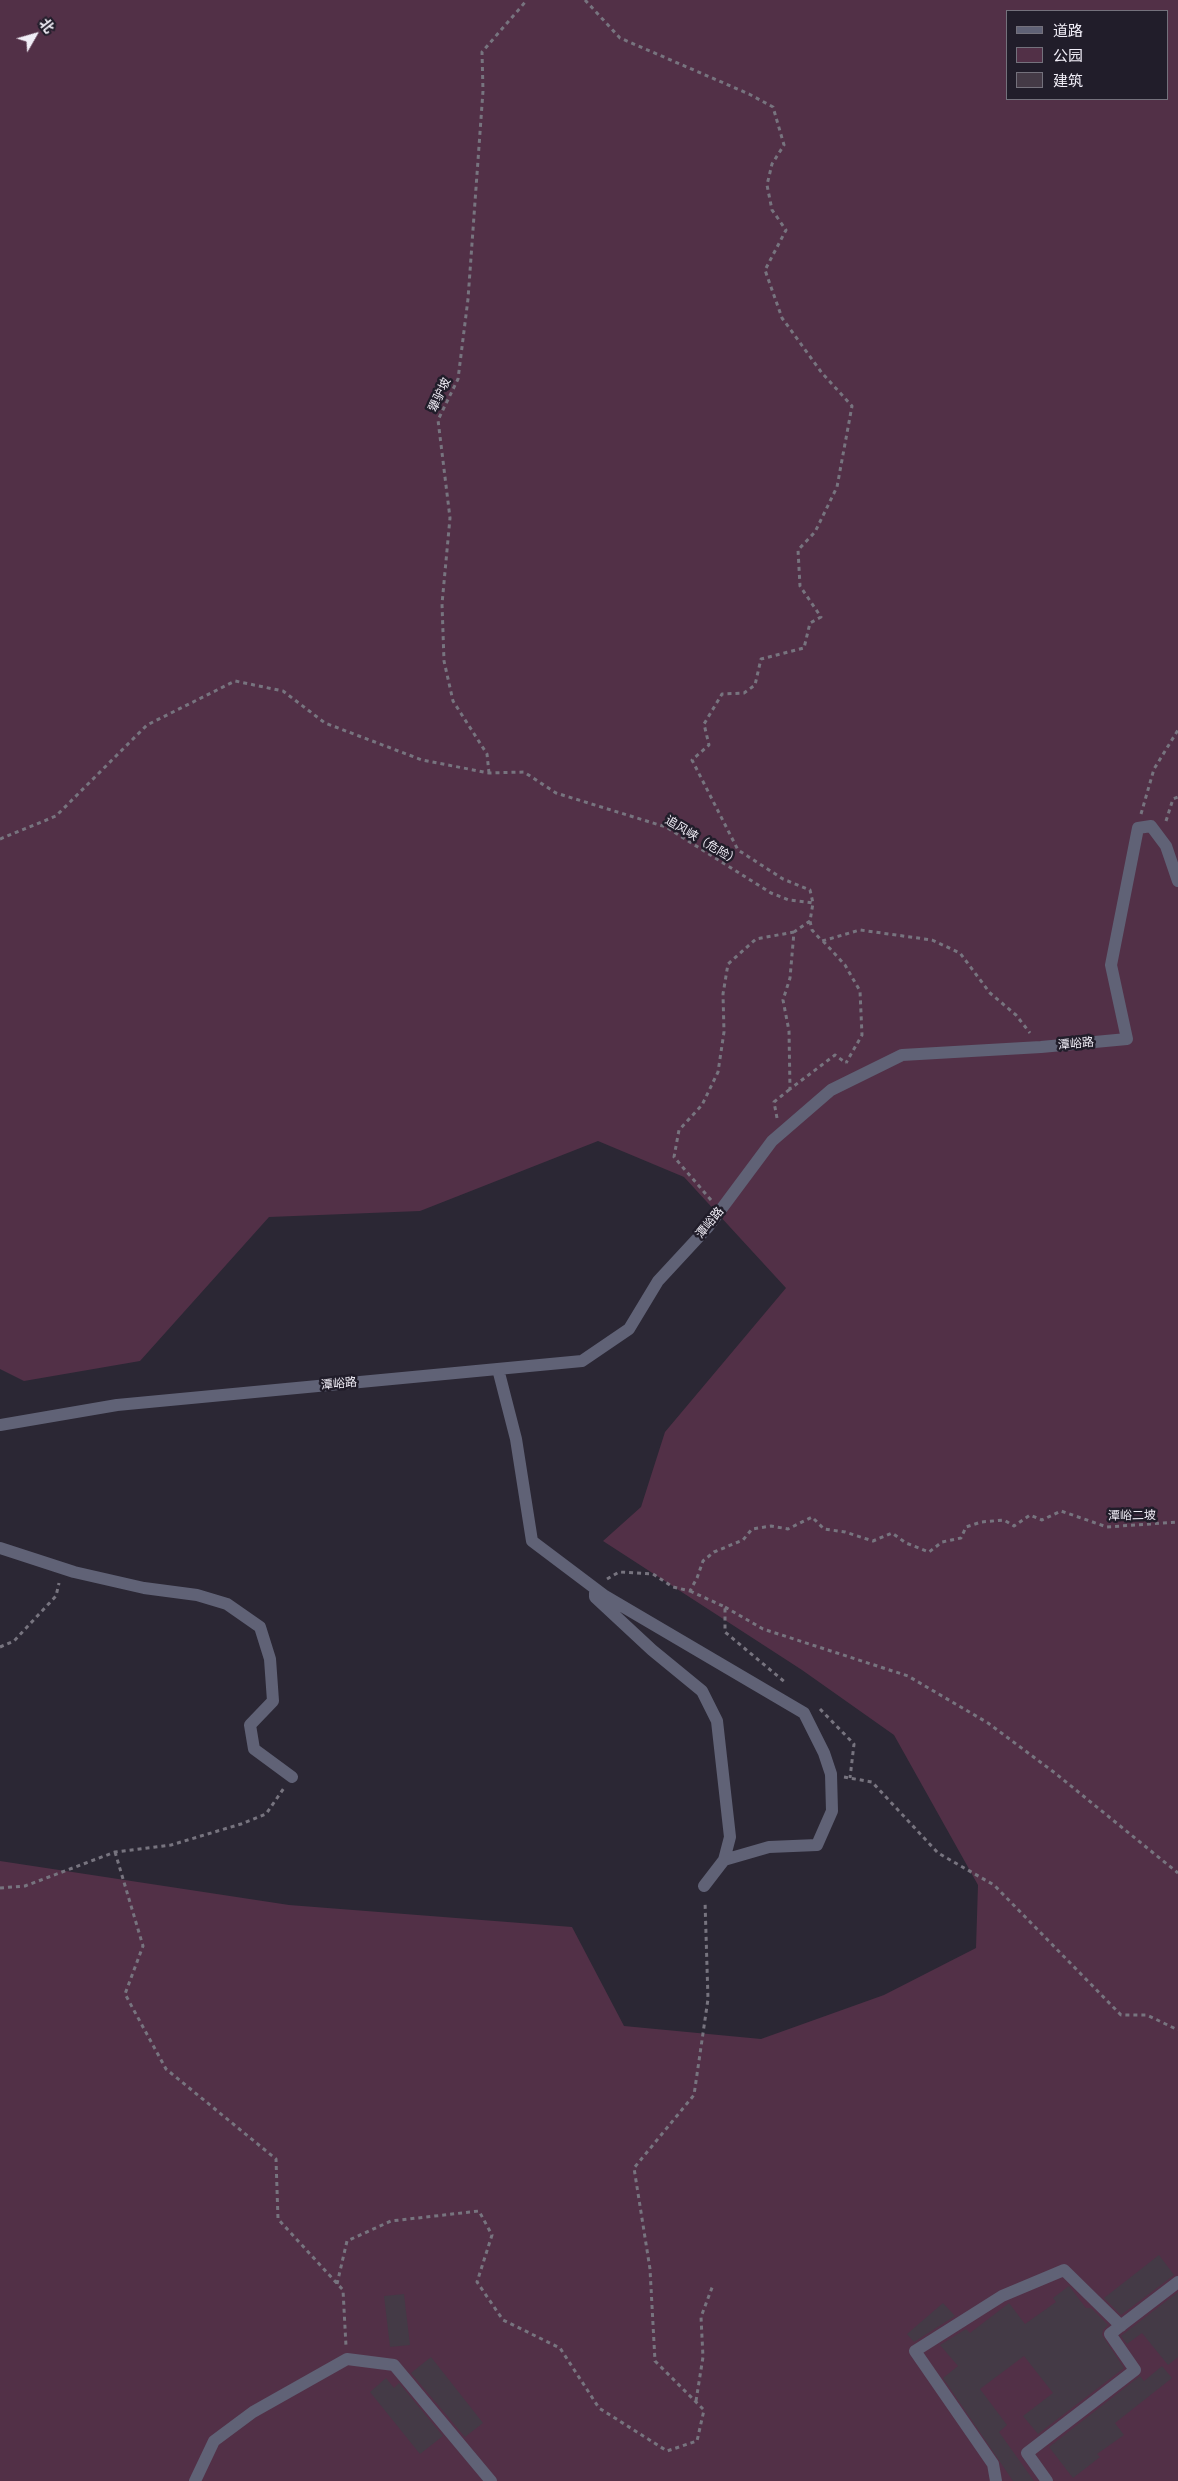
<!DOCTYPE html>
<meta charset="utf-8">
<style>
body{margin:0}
#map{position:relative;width:1178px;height:2481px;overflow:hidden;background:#2b2734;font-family:Merriweather,"Noto Sans SC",serif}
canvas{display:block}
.legend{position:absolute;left:1006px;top:10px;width:162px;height:90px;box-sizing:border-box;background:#211d2a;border:1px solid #74717c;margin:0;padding:6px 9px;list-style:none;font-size:15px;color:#f1eef7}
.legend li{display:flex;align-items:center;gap:10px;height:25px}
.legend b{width:25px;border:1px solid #74717c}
.north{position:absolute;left:10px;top:10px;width:50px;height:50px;-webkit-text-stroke:4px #211d2a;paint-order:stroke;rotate:52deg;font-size:14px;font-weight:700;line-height:20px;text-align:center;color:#f1eef7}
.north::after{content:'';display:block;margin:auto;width:18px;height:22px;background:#f1eef7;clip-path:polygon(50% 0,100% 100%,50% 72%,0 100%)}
</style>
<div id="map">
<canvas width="1178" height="2481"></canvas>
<ul class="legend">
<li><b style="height:6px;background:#606276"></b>道路</li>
<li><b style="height:14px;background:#523047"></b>公园</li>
<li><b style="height:14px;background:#443a46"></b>建筑</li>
</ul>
<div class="north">北</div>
</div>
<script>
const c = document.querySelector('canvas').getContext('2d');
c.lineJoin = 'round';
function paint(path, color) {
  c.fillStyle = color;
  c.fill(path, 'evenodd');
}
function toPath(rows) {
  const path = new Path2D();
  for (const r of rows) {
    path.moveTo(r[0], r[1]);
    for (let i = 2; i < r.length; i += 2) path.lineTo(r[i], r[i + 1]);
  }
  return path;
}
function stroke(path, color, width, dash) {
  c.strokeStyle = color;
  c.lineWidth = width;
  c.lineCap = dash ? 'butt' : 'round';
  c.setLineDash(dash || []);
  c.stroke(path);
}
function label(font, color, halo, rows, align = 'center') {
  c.font = font + ' Merriweather,"Noto Sans SC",serif';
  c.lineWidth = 5;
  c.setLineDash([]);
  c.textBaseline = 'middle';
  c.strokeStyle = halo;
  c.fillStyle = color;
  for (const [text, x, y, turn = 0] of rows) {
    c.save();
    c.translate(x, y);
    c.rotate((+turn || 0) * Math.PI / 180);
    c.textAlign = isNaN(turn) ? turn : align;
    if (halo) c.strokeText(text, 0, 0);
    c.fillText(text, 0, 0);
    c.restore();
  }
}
paint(toPath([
 [0,0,1178,0,1178,2481,0,2481,0,1861,289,1905,572,1927,624,2026,761,2039,884,1995,976,1948,978,1885,894,1735,802,1670,603,1541,641,1507,665,1432,786,1288,684,1177,598,1141,420,1211,269,1217,140,1361,24,1381,0,1369],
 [1007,11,1167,11,1167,99,1007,99]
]), '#523047');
paint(toPath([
 [1159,2255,1174,2275,1121,2315,1104,2298],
 [1069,2286,1086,2308,1091,2308,1108,2325,1103,2330,1102,2335,1124,2368,1038,2434,1023,2416,1053,2393,1024,2356,980,2389,1007,2425,999,2432,1034,2481,1013,2481,943,2378,958,2366,940,2345,966,2329,970,2333,1009,2303,1025,2324,1056,2302,1053,2298],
 [1178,2292,1178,2357,1168,2365,1142,2333,1127,2344,1121,2336],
 [404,2294,410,2345,390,2347,384,2296],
 [943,2303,955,2316,914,2342,907,2334],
 [431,2357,483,2423,465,2437,411,2373],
 [1162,2366,1172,2378,1115,2423,1124,2435,1097,2454,1100,2457,1073,2478,1049,2447,1140,2376,1144,2381],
 [386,2378,394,2388,399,2383,443,2436,420,2454,370,2392]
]), '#443a46');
stroke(toPath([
 [585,0,620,38,749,94,773,107,784,145,772,164,767,185,772,210,786,230,765,270,782,318,822,373,852,406,837,487,815,532,798,550,800,586,821,617,810,623,804,648,761,659,755,685,744,693,722,694,704,724,709,745,692,760,738,850,783,879,810,890,813,903],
 [489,773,487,754,453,701,444,661,442,604,450,518,438,420,458,379,468,299,483,91,482,52,527,0],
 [1141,814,1154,769,1178,730],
 [1166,821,1173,799,1178,797],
 [0,839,56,816,147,725,235,681,283,691,325,723,422,760,489,773,524,772,556,793,666,827,771,893,789,900,813,903,810,921,812,930,822,941,860,930,932,940,960,953,990,993,1016,1015,1030,1033],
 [810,921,794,932,790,978,783,1000,789,1031,790,1089,835,1055,846,1063],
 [823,941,845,965,860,991,862,1035,846,1063],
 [777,1118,774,1102,790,1089],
 [711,1200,674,1157,679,1130,702,1105,718,1072,724,1032,723,994,728,964,756,939,794,932],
 [607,1579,619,1572,653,1574,673,1587,690,1591,697,1578,703,1561,714,1552,743,1540,752,1529,771,1526,788,1529,812,1517,824,1529,845,1532,873,1541,892,1533,906,1543,929,1552,942,1542,961,1538,966,1527,981,1522,1004,1520,1014,1526,1030,1515,1042,1520,1061,1511,1107,1527,1178,1522],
 [690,1591,725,1607,725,1632,786,1683],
 [725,1607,763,1629,908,1676,988,1723,1055,1773,1178,1873],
 [0,1647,14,1641,56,1596,59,1583],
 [820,1709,854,1744,850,1778],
 [844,1777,872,1782,938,1853,994,1885,1121,2015,1147,2015,1178,2030],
 [115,1852,143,1946,125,1994,166,2069,276,2159,278,2219,343,2290,346,2346],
 [0,1888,25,1886,115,1852,171,1845,241,1824,266,1814,284,1788],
 [337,2284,347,2241,391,2221,479,2211,492,2235,477,2282,503,2320,560,2348,599,2408,667,2451,697,2441,704,2410,655,2361,650,2269,634,2168,694,2095,708,1999,705,1901],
 [696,2401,703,2357,701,2317,713,2285]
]), '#77747f', 3, [4, 4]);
stroke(toPath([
 [498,1369,516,1439,532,1541,605,1596,804,1713,824,1753,831,1774,832,1811,817,1845,769,1847,724,1860,704,1886],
 [0,1425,117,1405,582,1361,629,1329,658,1281,708,1227,772,1141,831,1090,902,1055,1041,1047,1127,1039,1111,965,1138,828,1151,826,1166,846,1178,881],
 [0,1548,74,1572,144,1588,197,1595,227,1604,260,1627,270,1659,273,1701,250,1725,254,1749,292,1777],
 [595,1593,595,1597,652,1650,702,1691,717,1721,730,1837,724,1860],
 [195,2481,214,2441,253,2412,347,2359,394,2365,491,2481],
 [996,2481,993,2464,915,2351,1002,2296,1064,2270,1121,2326],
 [1047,2481,1027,2453,1135,2370,1110,2334,1178,2282]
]), '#606276', 12);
label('12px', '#f1eef7', '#211d2a', [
 ["犟驴坡",440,395,-65],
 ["追风峡（危险）",702,841,31],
 ["潭峪路",1076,1044,-5],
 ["潭峪路",710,1223,-51],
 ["潭峪路",339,1384,-5],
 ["潭峪二坡",1132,1516,-1]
]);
</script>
